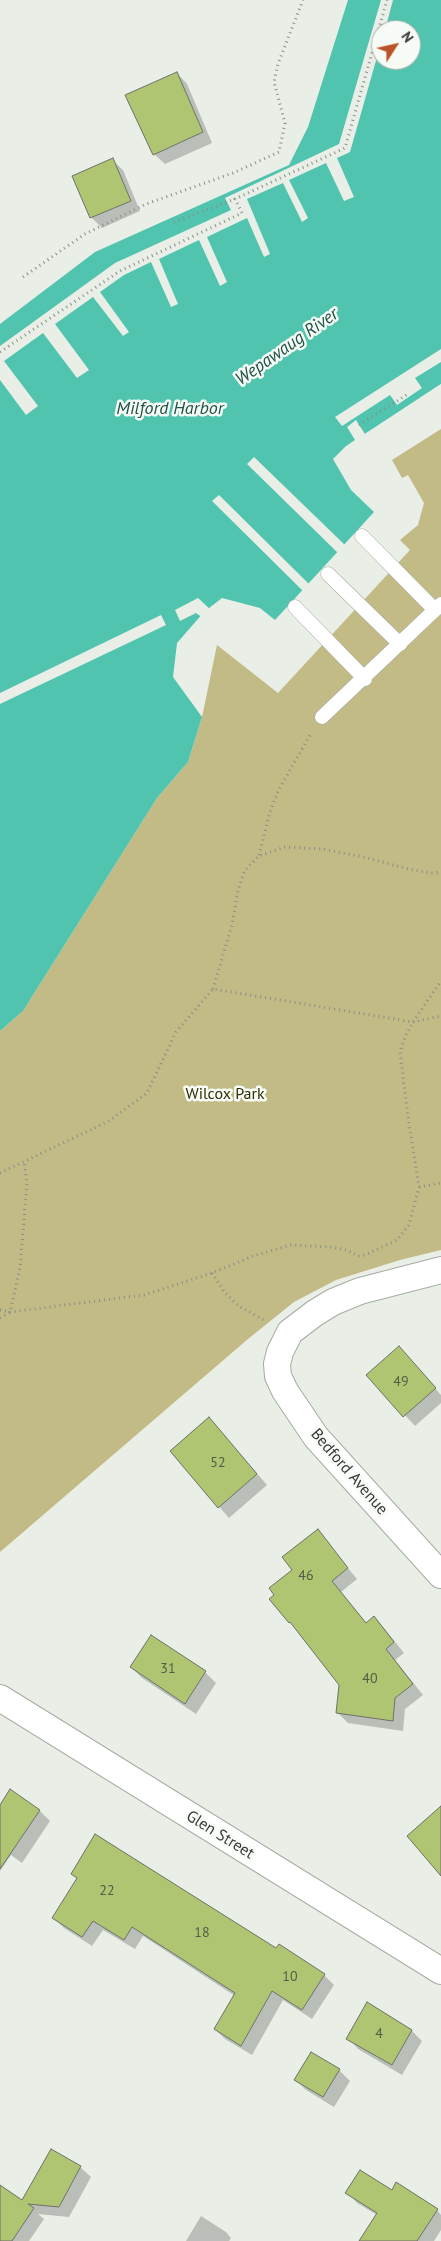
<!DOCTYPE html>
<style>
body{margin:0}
#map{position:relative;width:441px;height:2241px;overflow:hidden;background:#e9eee7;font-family:"PT Sans",sans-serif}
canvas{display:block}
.north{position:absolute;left:371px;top:20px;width:50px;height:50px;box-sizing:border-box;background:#f6fcf5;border:1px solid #aaaea9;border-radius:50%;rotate:55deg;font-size:14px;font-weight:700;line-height:20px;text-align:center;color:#373936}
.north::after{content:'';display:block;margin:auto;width:18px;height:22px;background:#ba5428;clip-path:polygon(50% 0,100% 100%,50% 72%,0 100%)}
</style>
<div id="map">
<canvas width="441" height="2241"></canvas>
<div class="north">N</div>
</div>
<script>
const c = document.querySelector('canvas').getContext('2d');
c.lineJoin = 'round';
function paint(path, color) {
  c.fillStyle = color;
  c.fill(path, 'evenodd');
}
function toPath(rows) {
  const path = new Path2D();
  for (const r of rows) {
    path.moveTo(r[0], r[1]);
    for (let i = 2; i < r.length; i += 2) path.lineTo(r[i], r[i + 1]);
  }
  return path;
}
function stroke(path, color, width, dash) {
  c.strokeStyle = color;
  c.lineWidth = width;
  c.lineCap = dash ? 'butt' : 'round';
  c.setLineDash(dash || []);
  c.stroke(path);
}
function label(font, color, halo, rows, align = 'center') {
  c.font = font + ' "PT Sans",sans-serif';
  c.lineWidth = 5;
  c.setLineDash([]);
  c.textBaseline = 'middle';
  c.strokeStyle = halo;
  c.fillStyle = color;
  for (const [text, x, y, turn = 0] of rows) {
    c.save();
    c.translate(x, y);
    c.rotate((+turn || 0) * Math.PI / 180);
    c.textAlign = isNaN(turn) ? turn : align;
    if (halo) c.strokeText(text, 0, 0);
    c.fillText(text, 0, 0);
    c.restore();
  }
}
paint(toPath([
 [441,429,441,1250,400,1260,336,1280,294,1302,248,1339,0,1552,0,1031,23,1011,157,798,188,762,202,717,217,645,278,693,410,550,400,540,418,525,424,503,408,475,402,478,392,460]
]), '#c3bb85');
paint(toPath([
 [348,0,441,0,441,384,345,447,333,459,351,490,374,512,275,620,260,608,222,598,204,612,177,643,173,677,202,717,188,762,157,798,23,1011,0,1031,0,324,95,252,289,165,308,127],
 [381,30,411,30,411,60,381,60]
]), '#50c4ae');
paint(toPath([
 [381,0,393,0,385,30,381,30,381,43,350,152,337,158,354,197,344,201,326,163,289,180,308,218,302,222,283,183,247,199,270,254,264,257,247,218,207,237,227,282,220,286,199,240,159,259,178,304,171,307,151,262,124,275,100,292,129,332,123,336,93,297,55,324,89,370,77,378,43,333,4,361,38,406,26,415,0,380,0,346,115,263,231,210,225,198,339,144],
 [441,349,441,362,415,378,422,388,397,405,390,395,342,426,335,417],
 [441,384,441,387,346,449,345,447,355,440,347,427,356,420,365,434],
 [254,457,346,546,339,554,247,464],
 [219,495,310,585,304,592,212,501],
 [198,598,211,610,203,618,196,613,180,621,175,610],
 [161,615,166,625,0,704,0,693]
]), '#e9eee7');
paint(toPath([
 [177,73,187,84,212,143,165,164,154,154],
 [112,160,123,170,140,211,102,228,91,217],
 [409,1358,441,1395,441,1403,415,1426,368,1375],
 [219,1430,267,1485,229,1518,171,1451],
 [317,1531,357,1579,341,1592,367,1624,374,1618,384,1628,404,1653,395,1660,423,1695,405,1709,403,1731,348,1723,338,1713,341,1685,271,1599,294,1570],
 [151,1637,205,1672,216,1683,196,1714,142,1678,131,1667],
 [11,1791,40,1811,50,1821,22,1863,11,1855,0,1871,0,1807],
 [72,1874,277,1950,324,1975,334,1985,312,2019,283,2000,252,2055,225,2039,215,2029,235,1996,143,1936,135,1949,103,1930,92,1946,64,1928,54,1918,78,1879],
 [368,2004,412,2031,422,2041,402,2075,358,2049,348,2038],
 [311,2054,339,2070,350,2081,334,2107,306,2090,296,2080],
 [80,2167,91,2177,69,2217,38,2214,44,2219,29,2241,0,2241,0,2187,23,2202],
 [347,2192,392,2192,437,2210,441,2215,441,2230,434,2241,360,2241,377,2215,357,2203],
 [201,2216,226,2232,231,2238,229,2241,186,2241]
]), '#0003');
const building = toPath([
 [177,72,203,132,153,155,125,95,177,72],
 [113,158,131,201,90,218,72,176,113,158],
 [399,1346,436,1388,403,1417,366,1375,399,1346],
 [209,1417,257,1474,218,1508,170,1451,209,1417],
 [318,1529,348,1568,332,1581,366,1623,374,1616,394,1642,386,1649,413,1684,395,1698,393,1721,336,1713,339,1685,290,1622,289,1623,269,1599,274,1595,269,1588,292,1570,282,1557,318,1529],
 [151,1635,206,1671,185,1704,130,1667,151,1635],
 [10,1789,40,1810,0,1869,0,1805,10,1789],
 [441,1806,441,1876,407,1836,441,1806],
 [95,1834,276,1948,279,1944,325,1974,302,2010,272,1991,241,2046,214,2029,235,1993,132,1927,124,1940,93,1921,82,1937,52,1918,77,1878,71,1874,95,1834],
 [367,2002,412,2030,392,2065,346,2039,367,2002],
 [311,2052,340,2069,323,2097,294,2080,311,2052],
 [51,2149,81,2166,59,2207,28,2204,34,2208,12,2241,0,2241,0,2185,22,2200,51,2149],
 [360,2170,392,2190,396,2182,438,2209,417,2241,359,2241,377,2213,345,2193,360,2170]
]);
paint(building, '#b0c572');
stroke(building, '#6e7069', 1);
const lane = toPath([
 [362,536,435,610],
 [328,574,400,644],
 [295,607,365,679],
 [322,717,441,604]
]);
const street = toPath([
 [441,1270,360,1291,333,1302,315,1313,290,1332,280,1352,277,1364,278,1376,285,1391,316,1437,441,1575],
 [0,1698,441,1971]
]);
stroke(lane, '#a6aba4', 15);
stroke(street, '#a6aba4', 28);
stroke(toPath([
 [174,222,235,199],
 [23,277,85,234,146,204,233,173,279,152,285,123,274,82,278,64,303,0],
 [0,352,120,271,242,213,235,199,345,148,387,0],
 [359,425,408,394],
 [259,855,270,812,278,791,310,735],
 [213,989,232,925,238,890,245,870,259,856,285,847,323,849,368,858,408,869,432,873,441,872],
 [0,1173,109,1121,147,1093,176,1032,213,989,413,1022,441,1016],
 [419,1187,441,1183],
 [212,1273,225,1293,240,1307,264,1320],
 [0,1310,10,1312,144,1295,212,1273,253,1256,291,1245,331,1247,347,1250,358,1256,365,1255,397,1240,409,1225,419,1187,409,1124,400,1052,405,1037,413,1022,441,981],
 [0,1318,10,1312,20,1268,27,1183,24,1162]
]), '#8b8e89', 3, [1, 4]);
stroke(lane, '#fff', 14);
stroke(street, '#fff', 26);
label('14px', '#555c45', null, [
 ["49",401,1382],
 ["52",218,1463],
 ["46",306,1576],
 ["31",168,1669],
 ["40",370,1679],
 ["22",107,1891],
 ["18",202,1933],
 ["10",290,1977],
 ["4",379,2034]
]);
label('16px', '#312c04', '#f6fcf5', [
 ["Wilcox Park",225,1094]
]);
label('16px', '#373936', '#f6fcf5', [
 ["Bedford Avenue",349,1472,49],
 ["Glen Street",220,1835,32]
]);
label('italic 18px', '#225349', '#f6fcf5', [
 ["Wepawaug River",287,347,-35],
 ["Milford Harbor",170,409]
]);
</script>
